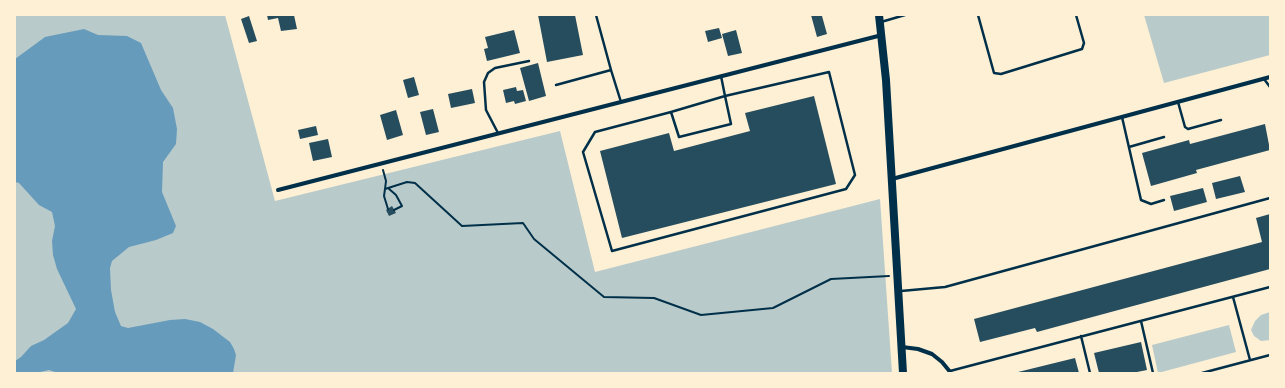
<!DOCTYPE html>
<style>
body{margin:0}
#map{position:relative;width:1285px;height:388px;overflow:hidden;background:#fdf0d5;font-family:Signika,sans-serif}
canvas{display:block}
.frame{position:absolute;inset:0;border:16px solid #fdf0d5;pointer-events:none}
</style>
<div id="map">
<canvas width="1285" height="388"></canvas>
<div class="frame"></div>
</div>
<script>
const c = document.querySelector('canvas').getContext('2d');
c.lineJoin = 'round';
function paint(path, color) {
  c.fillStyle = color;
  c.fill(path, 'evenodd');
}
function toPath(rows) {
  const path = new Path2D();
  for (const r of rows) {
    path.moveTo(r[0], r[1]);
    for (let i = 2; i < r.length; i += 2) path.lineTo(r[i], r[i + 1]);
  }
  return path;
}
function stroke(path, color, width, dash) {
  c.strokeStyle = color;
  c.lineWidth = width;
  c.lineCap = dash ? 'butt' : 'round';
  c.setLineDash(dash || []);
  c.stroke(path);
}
paint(toPath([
 [15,15,225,15,275,201,560,131,595,272,880,199,892,373,15,373],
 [1144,15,1270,15,1270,55,1164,83],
 [1270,312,1270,340,1261,341,1254,336,1251,330,1255,321,1261,315],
 [1229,325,1236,352,1158,373,1152,345]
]), '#b9caca');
paint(toPath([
 [84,29,98,35,127,36,141,43,161,90,173,108,177,129,176,144,163,162,162,192,176,226,173,233,156,240,129,247,112,261,110,268,111,290,115,312,121,326,128,328,170,320,185,319,200,322,213,329,230,342,234,349,236,355,233,373,58,373,49,370,36,373,15,373,15,361,21,357,31,346,44,340,68,323,76,309,57,269,53,255,52,241,55,226,52,212,39,205,19,183,15,182,15,59,45,37]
]), '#669bbc');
paint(toPath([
 [267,15,294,15,297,29,281,31,278,18,268,20],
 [538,15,575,15,583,55,547,62],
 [811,15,824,15,822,16,827,34,817,37],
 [249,16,257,41,249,43,241,19],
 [719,28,722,38,708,42,705,31],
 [514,30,520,53,487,61,484,49,488,48,485,37],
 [736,30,742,53,728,56,722,34],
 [538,63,546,96,529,101,520,68],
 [414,77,419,95,408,98,403,80],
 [516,87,517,91,523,90,526,101,515,104,514,101,506,103,503,90],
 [472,89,475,103,451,108,448,94],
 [814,96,836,184,622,238,600,151,669,133,674,151,750,131,745,113],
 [433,109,439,132,426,135,420,112],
 [396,110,403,135,387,140,380,115],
 [1265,124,1270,150,1196,170,1197,173,1151,186,1142,153,1189,140,1190,144],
 [316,126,318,135,300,139,298,130],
 [328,139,332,157,313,161,309,143],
 [1240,176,1245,192,1216,199,1212,183],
 [1203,188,1207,202,1174,211,1170,196],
 [392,206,396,213,389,216,386,210],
 [1270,214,1270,269,1037,332,1035,328,980,342,974,319,1262,242,1256,218],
 [1141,342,1147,370,1132,373,1099,373,1094,353],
 [1075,358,1079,373,1018,373,1018,372]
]), '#264d5e');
stroke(toPath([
 [383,170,386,181,385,189,407,182,415,183,462,226,523,223,534,239,604,297,654,298,701,315,773,308,831,279,889,276],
 [388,188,396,195,402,206,394,210],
 [385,189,384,196,388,209]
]), '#003049', 2);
stroke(toPath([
 [596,15,611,70],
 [978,15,994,73,1001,74,1082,49,1084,43,1076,15],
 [881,22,905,15],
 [1264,79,1270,87],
 [556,85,611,70,621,102],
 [1178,102,1185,127,1188,129,1221,120],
 [671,112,725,96,829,72,855,175,846,189,612,251,583,152,595,132,671,112,679,137,731,124,725,96,721,76],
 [1122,117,1141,200,1151,204,1164,200],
 [498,133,486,110,484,82,488,73,495,68,529,61],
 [1129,147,1164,137],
 [901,291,945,287,1270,198],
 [1233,297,1250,360],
 [1141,321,1153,373],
 [1081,336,1090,373],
 [950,371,1270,287],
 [1202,373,1270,355]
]), '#003049', 2.5);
stroke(toPath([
 [892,179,1270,77],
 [278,190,882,35],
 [902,347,918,349,932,354,942,362,951,373]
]), '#003049', 4);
stroke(toPath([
 [879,15,886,80,903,373]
]), '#003049', 8);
</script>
